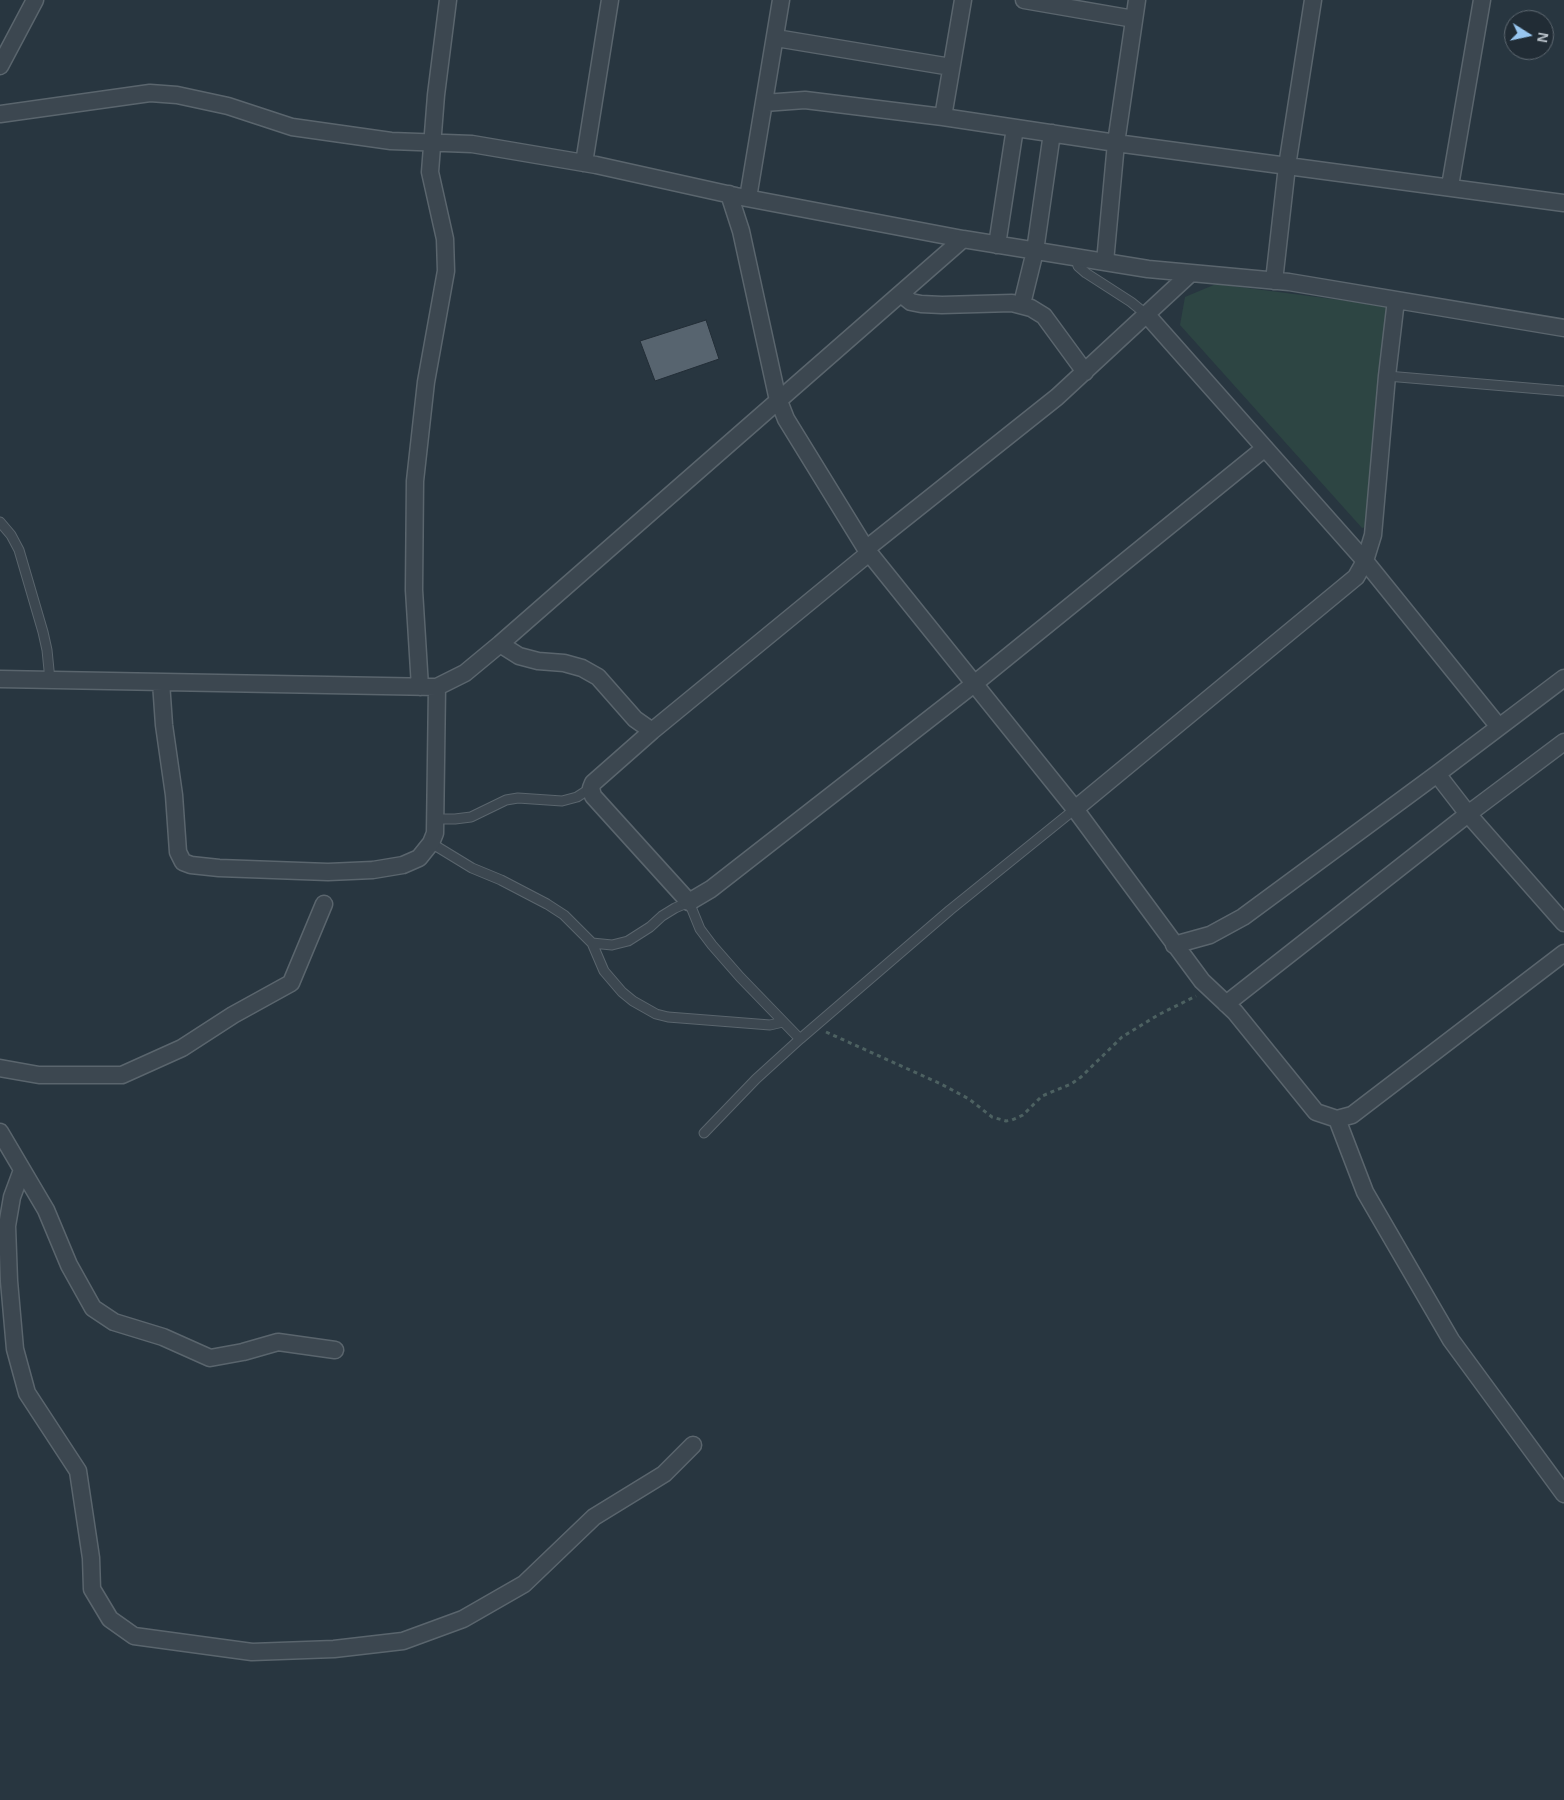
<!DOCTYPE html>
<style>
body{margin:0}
#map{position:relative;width:1564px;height:1800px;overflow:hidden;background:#283640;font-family:Arial,sans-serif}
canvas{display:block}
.north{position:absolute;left:1504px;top:10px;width:50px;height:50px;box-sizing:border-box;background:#212c35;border:1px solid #5e6871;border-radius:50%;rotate:100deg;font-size:14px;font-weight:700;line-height:20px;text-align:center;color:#b9c2ca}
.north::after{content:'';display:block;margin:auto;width:18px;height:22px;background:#98c6f0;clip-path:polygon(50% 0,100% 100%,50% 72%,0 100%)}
</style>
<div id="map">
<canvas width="1564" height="1800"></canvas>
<div class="north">N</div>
</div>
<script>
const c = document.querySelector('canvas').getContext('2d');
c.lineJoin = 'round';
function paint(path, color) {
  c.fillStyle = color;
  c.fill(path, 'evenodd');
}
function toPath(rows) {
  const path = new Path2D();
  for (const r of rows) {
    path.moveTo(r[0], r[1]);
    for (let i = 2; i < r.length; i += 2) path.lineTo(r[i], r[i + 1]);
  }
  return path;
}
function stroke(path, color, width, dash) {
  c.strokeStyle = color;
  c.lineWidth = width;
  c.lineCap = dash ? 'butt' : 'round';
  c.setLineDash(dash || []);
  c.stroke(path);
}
paint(toPath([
 [1216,284,1387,306,1379,524,1362,528,1180,325,1185,297]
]), '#2d4543');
const building = toPath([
 [706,320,719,359,655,381,640,341,706,320]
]);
paint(building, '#57646f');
stroke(building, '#232e37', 1);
const lane = toPath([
 [1076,257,1078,266,1086,273,1131,302,1147,315],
 [1387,376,1564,391],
 [0,522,11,535,19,550,43,632,47,650,50,680],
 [435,819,455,819,471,817,506,800,518,798,562,801,577,797,591,788],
 [431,843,472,868,501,880,547,904,564,915,592,943,612,945,628,941,650,927,662,916,675,908,689,902,700,929,712,945,740,977,800,1039],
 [592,943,604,971,622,992,633,1001,656,1014,668,1017,770,1025,783,1022],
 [704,1133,756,1079,800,1039,950,910,1075,809]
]);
const street = toPath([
 [1024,0,1134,19],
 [776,38,951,67],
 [0,66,35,0],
 [764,103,805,100,943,117,1116,143,1564,203],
 [0,114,150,93,177,95,228,106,292,127,391,141,472,144,596,165,736,196,963,239,1148,269,1289,282,1564,328],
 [943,117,963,0],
 [584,163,610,0],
 [1450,186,1482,0],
 [729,194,741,231,777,396,786,419,866,549,1075,809,1202,981,1235,1012,1316,1112,1337,1119,1352,1115,1564,953],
 [748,198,781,0],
 [997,245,1015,128],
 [1105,262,1116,143,1137,0],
 [1274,281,1287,166,1313,0],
 [901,294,911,302,921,304,942,305,1012,303,1031,308,1044,316,1085,372],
 [1022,304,1035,251,1052,133],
 [1147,315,1365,561,1499,727],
 [866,549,1057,397,1191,273],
 [500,644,519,656,538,661,564,663,582,668,598,677,635,719,652,731,869,553],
 [0,679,437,687,465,673,500,644,963,239],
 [161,682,164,725,174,795,178,852,183,862,191,865,219,868,328,872,373,870,403,865,419,858,431,843,435,833,437,687],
 [420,687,414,590,415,481,426,382,446,271,445,239,430,172,436,95,448,0],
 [652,731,593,783,591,788,593,796,689,902,711,889,974,684,1265,448],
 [1437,774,1468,814,1564,923],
 [1075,809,1356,577,1365,561,1373,535,1387,376,1396,300],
 [1174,945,1210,935,1243,917,1437,774,1564,678],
 [1226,1004,1468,814,1564,742],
 [0,1068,39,1075,122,1075,182,1048,233,1015,291,983,324,904],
 [1337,1119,1365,1192,1451,1340,1564,1494],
 [0,1132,46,1210,69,1265,93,1308,114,1322,163,1337,210,1358,243,1352,278,1342,335,1350],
 [22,1170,12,1197,7,1226,9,1281,15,1349,27,1393,78,1471,91,1558,92,1589,110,1619,134,1636,252,1652,334,1649,403,1641,463,1619,524,1584,594,1517,664,1474,693,1445]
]);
stroke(lane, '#5a656d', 11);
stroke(street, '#5a656d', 19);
stroke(toPath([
 [826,1032,941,1084,969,1099,992,1117,1006,1121,1012,1120,1023,1115,1042,1096,1071,1084,1081,1077,1122,1037,1158,1015,1196,996]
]), '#4d6161', 3, [4, 4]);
stroke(lane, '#3c4750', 9);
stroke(street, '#3c4750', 16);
</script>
